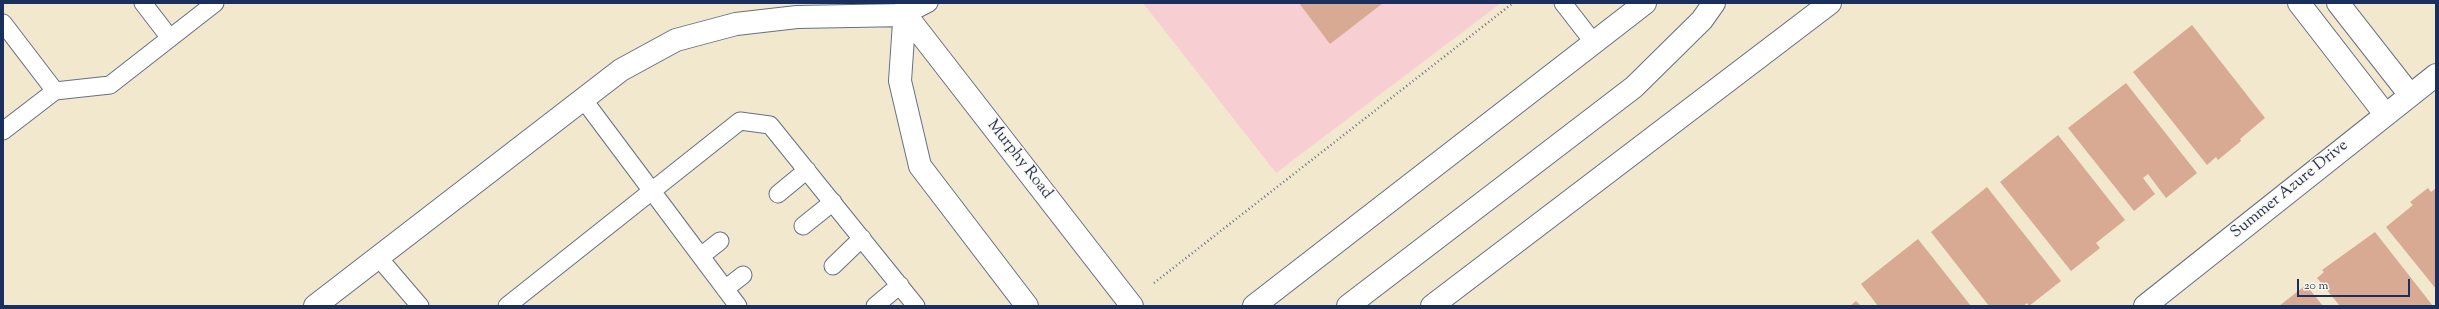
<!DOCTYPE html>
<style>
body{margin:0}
#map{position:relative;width:2439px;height:309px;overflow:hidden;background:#f2e8ce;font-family:"Sorts Mill Goudy",serif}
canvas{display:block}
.frame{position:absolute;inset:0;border:4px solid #1b2f5e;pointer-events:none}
.scale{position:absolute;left:2297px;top:279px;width:113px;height:18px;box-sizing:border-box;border:2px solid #1b2f5e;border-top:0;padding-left:5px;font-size:12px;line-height:14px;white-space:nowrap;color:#1b2f5e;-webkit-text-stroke:3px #fbf7ec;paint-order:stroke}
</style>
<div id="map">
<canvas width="2439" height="309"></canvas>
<div class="frame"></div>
<div class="scale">20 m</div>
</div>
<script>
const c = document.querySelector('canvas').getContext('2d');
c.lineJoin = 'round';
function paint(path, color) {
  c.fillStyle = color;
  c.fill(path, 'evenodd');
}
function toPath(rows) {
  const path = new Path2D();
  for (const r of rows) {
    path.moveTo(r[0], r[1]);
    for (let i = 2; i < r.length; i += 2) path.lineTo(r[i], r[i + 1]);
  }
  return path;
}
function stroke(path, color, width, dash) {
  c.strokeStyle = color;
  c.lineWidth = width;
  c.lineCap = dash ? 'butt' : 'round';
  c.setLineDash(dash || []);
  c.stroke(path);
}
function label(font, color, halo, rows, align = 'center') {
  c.font = font + ' "Sorts Mill Goudy",serif';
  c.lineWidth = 3;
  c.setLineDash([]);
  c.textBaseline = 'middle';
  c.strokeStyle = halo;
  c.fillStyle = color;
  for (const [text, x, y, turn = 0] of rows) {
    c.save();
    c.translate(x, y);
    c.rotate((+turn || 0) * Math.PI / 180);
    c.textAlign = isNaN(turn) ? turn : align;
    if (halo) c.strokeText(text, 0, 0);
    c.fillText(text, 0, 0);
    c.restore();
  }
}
paint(toPath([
 [1143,3,1501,3,1276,173]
]), '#f7cfd2');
paint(toPath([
 [1299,3,1383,3,1330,44],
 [2192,25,2265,118,2240,139,2241,141,2218,160,2216,157,2207,165,2133,72],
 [2126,83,2197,173,2166,198,2148,174,2143,178,2155,194,2134,211,2068,128],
 [2058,135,2125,220,2096,243,2100,248,2071,271,2000,182],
 [1987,187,2061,281,2029,306,2027,303,2023,306,1989,306,1931,232],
 [2428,188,2431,192,2436,188,2436,289,2386,227,2413,205,2410,202],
 [2375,232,2433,306,2340,306,2317,278,2324,272,2322,270],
 [1918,239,1971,306,1878,306,1861,284],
 [2306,285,2323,306,2279,306],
 [1856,301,1861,306,1850,306]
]), '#d8a993');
const lane = toPath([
 [143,3,170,38],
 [1563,3,1594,43],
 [906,15,929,3],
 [3,23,55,91],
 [583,99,738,306],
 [3,131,55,91,110,85,215,3],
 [778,194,807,170],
 [803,226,833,202],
 [701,256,720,241],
 [378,257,420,306],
 [833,266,862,238],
 [725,289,743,275],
 [507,306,740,121,770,125,916,306],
 [875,306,900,285]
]);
const street = toPath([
 [2299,3,2385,114],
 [2338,3,2410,95],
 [905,8,900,81,920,166,1027,306],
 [906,15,1132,306],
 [315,306,621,70,676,40,736,24,797,17,906,15],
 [2145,306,2436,75]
]);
const primary = toPath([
 [1254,306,1645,3],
 [1348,306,1634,87,1702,20,1714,3],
 [1432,306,1830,3]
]);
stroke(lane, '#667085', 19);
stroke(street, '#667085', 24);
stroke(primary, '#667085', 24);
stroke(toPath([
 [1154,283,1513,3]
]), '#667085', 2.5, [1, 3]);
stroke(lane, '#fff', 17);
stroke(street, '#fff', 22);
stroke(primary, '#fff', 22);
label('16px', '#1b2f5e', '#fbf7ec', [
 ["Murphy Road",1019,160,52],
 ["Summer Azure Drive",2290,190,-39]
]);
</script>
